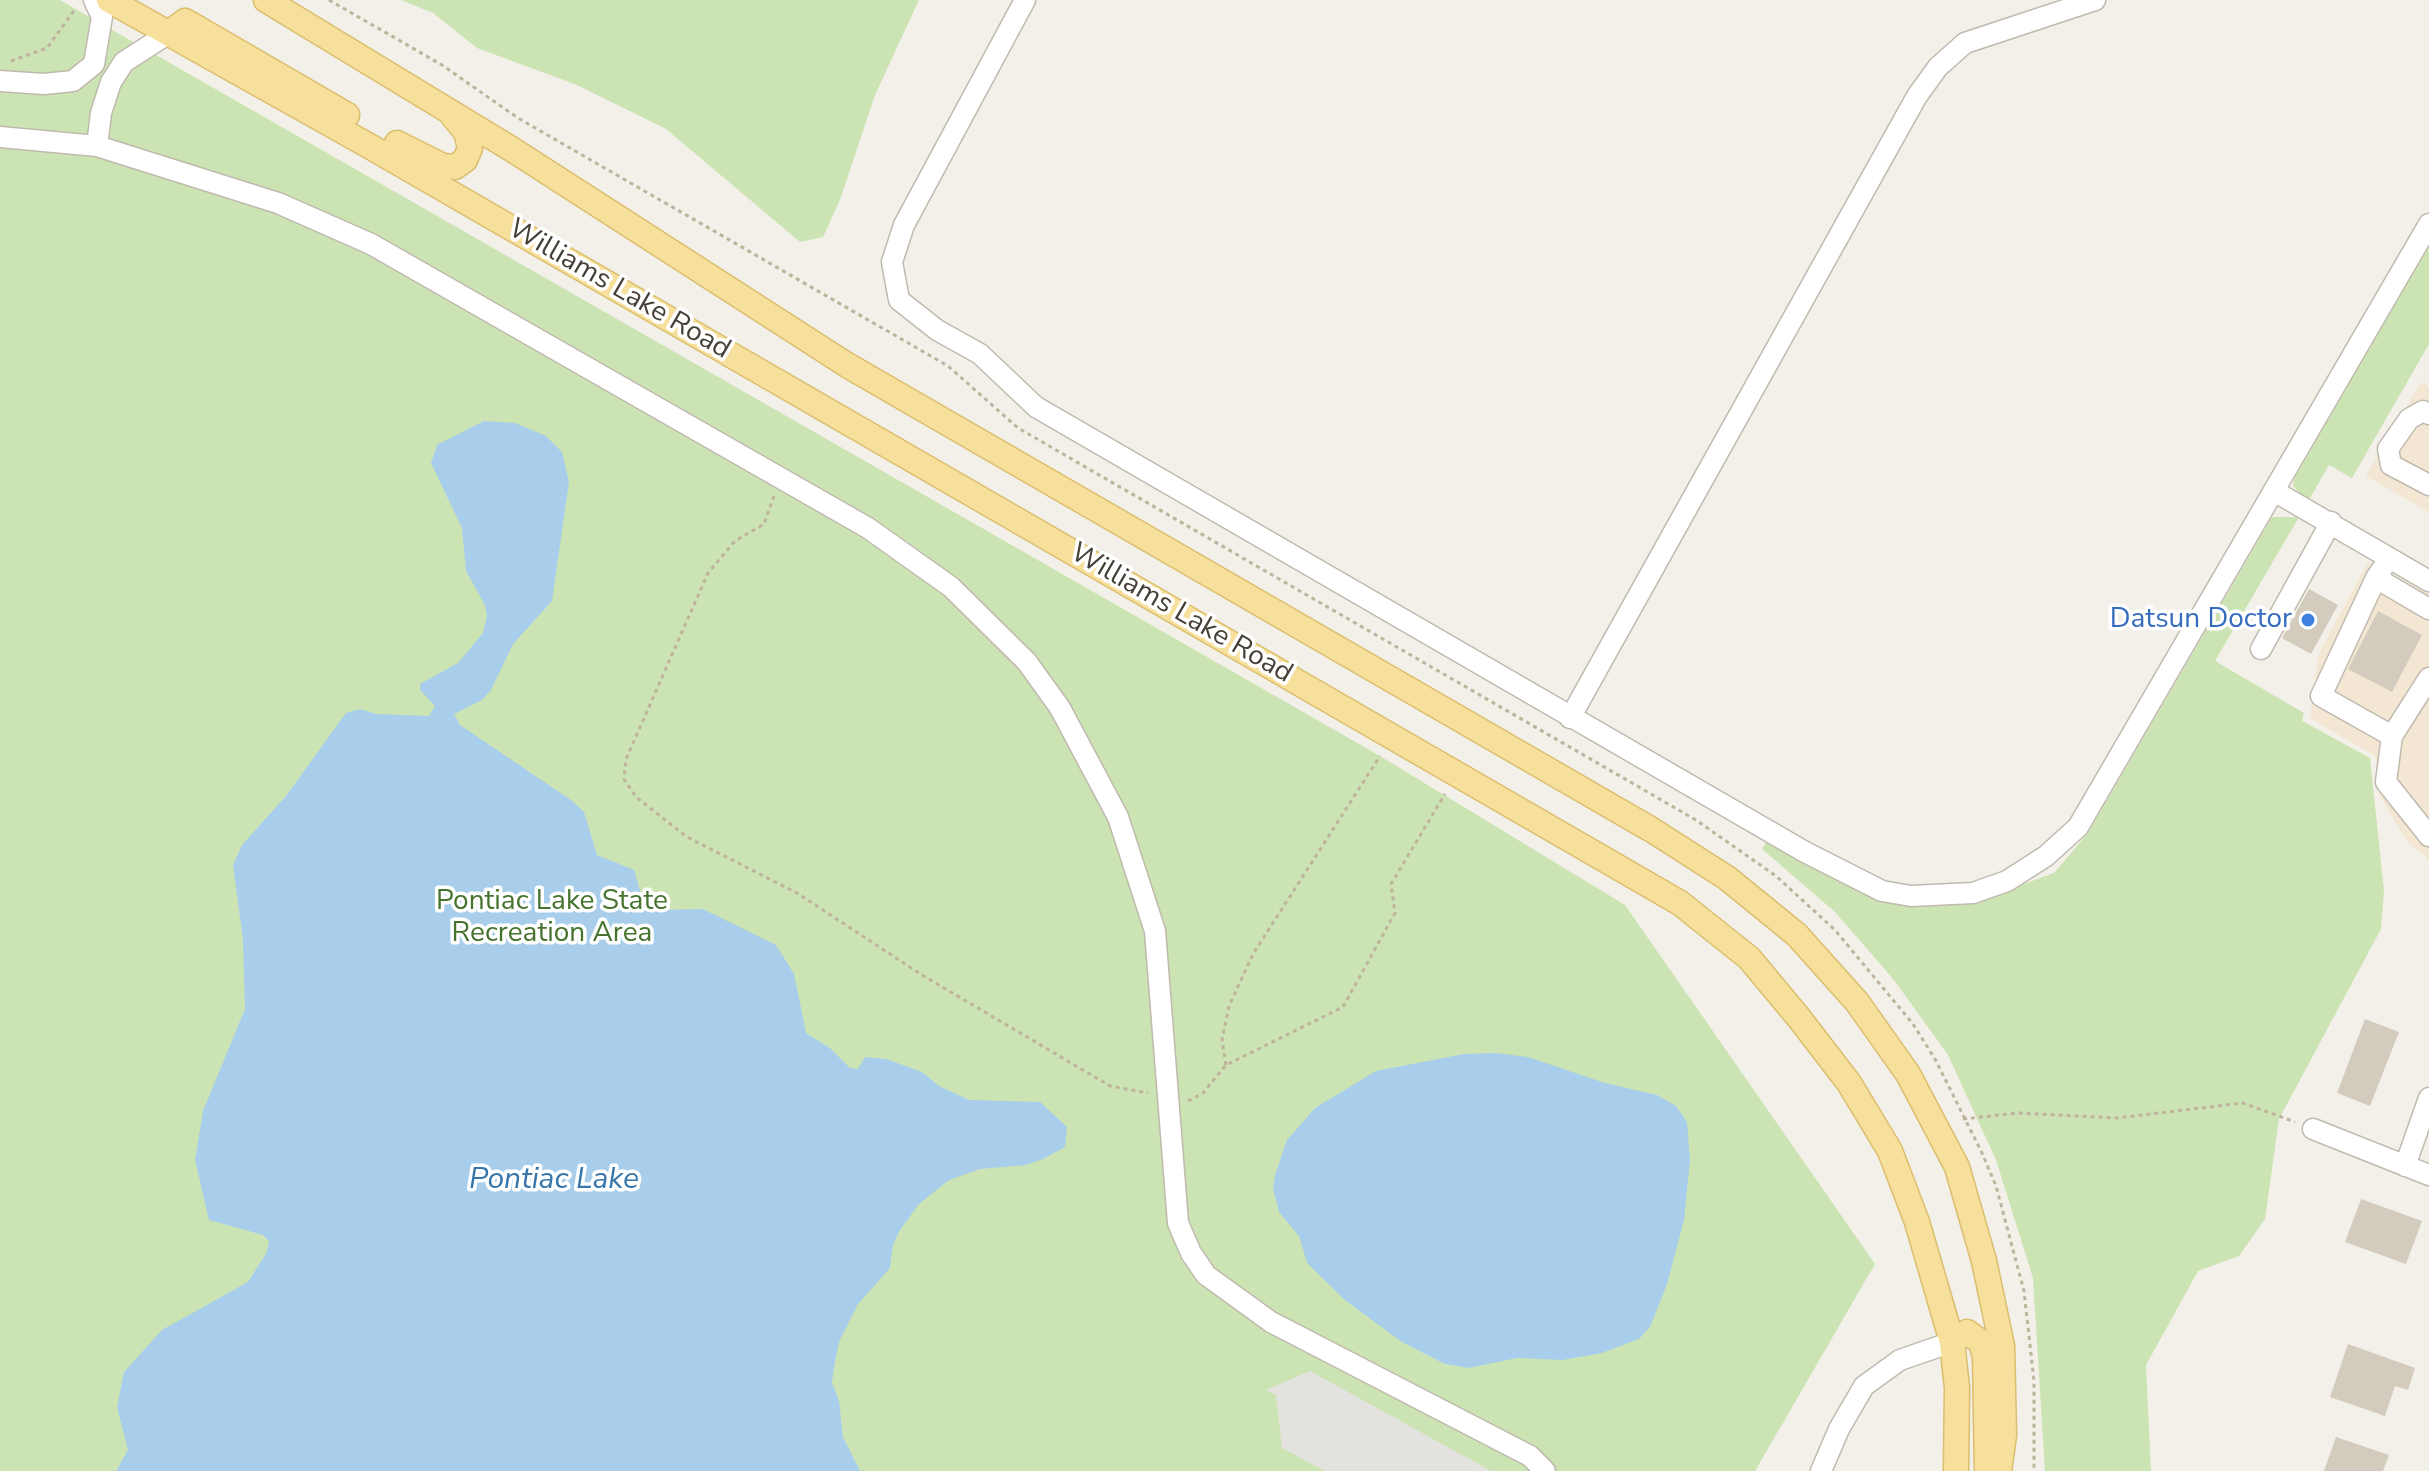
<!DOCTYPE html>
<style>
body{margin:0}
canvas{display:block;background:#f2f0e8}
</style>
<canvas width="2429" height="1471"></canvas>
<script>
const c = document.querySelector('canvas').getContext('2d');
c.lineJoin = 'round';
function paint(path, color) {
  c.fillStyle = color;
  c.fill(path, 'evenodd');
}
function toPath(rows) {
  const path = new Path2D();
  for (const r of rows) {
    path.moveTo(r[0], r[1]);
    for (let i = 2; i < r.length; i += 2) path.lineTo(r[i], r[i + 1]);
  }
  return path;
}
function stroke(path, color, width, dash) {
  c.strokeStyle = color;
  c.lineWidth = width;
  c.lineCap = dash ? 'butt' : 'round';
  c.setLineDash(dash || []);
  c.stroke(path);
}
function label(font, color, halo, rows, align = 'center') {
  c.font = font + ' "Nunito Sans",sans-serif';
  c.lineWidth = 7;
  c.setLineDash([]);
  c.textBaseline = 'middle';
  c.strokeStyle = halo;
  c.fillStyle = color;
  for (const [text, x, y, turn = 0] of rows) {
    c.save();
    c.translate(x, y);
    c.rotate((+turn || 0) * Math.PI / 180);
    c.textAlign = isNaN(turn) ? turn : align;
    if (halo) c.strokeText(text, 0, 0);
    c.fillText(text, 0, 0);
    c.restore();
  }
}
paint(toPath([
 [2421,382,2429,387,2429,512,2366,476],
 [2368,562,2421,590,2429,588,2429,860,2407,842,2380,796,2376,757,2310,718,2319,653]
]), '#f3e7d4');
paint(toPath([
 [0,0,60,0,1380,756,1625,905,1875,1264,1755,1471,0,1471],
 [401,0,919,0,875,95,840,200,823,237,800,242,666,129,577,85,477,48,433,13],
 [2429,244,2429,344,2352,478,2329,465,2308,502,2293,486,2294,479],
 [2272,517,2299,517,2215,661,2304,713,2302,721,2370,758,2384,891,2381,929,2279,1119,2265,1219,2239,1256,2198,1271,2146,1365,2151,1471,2045,1471,2033,1278,1996,1160,1948,1055,1894,980,1835,912,1762,849,1772,832,1914,902,1988,897,2054,873,2088,833]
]), '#cce4b3');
paint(toPath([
 [1310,1371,1491,1471,1325,1471,1282,1448,1276,1395,1266,1390]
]), '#e4e2df');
paint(toPath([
 [484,421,515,423,546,436,562,452,569,482,552,601,513,644,491,690,482,700,454,714,460,725,571,800,584,812,597,855,634,870,641,894,651,905,659,910,703,909,776,945,794,974,806,1033,830,1048,850,1068,858,1069,865,1057,886,1059,922,1072,939,1086,969,1100,1040,1102,1067,1127,1065,1147,1043,1159,1026,1165,980,1169,949,1180,919,1204,900,1230,893,1245,890,1268,858,1304,839,1342,834,1367,832,1383,839,1401,843,1437,860,1471,116,1471,128,1450,117,1407,124,1372,162,1330,248,1282,267,1252,269,1241,263,1235,209,1220,195,1160,203,1111,245,1009,243,940,233,865,242,845,286,796,346,713,360,709,376,714,429,716,435,706,420,690,420,684,458,663,483,633,487,616,485,605,466,571,462,528,431,463,437,445],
 [1496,1053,1528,1057,1605,1083,1657,1095,1676,1106,1687,1122,1690,1160,1684,1220,1667,1284,1650,1327,1639,1339,1602,1353,1563,1360,1517,1358,1469,1368,1445,1364,1402,1342,1346,1301,1307,1263,1299,1236,1279,1212,1273,1189,1275,1175,1287,1140,1315,1108,1376,1071,1464,1054]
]), '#a8ceeb');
paint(toPath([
 [2309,589,2338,605,2311,654,2282,638],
 [2378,611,2422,635,2392,692,2348,669],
 [2365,1019,2399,1032,2370,1106,2337,1093],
 [2361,1199,2422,1221,2406,1264,2345,1242],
 [2348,1344,2415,1368,2408,1390,2395,1386,2385,1416,2330,1397],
 [2336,1437,2389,1455,2383,1471,2324,1471]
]), '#d3ccbe');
const minor = toPath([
 [1025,0,904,225,892,262,899,300,937,330,980,354,1036,407,1805,852,1882,891,1911,896,1973,893,2007,881,2046,856,2078,827,2429,224],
 [0,81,44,84,73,81,94,64,102,17,94,0],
 [0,137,97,146,278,203,371,244,868,528,951,587,1027,662,1060,708,1118,817,1155,931,1178,1223,1191,1253,1206,1275,1271,1322,1530,1456,1545,1471],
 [97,146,101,113,111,82,124,62,169,33],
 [2429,414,2423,411,2409,419,2388,449,2391,465,2429,485],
 [2274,491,2429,581],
 [2382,569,2376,578,2429,609],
 [2376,578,2321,696,2392,736],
 [2261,649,2331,522],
 [2429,678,2392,736,2386,782,2429,836],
 [1570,718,1917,96,1938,67,1965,43,2095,0],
 [2313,1129,2429,1175],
 [2405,1166,2429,1098],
 [1821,1471,1839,1429,1864,1386,1900,1360,1952,1342]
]);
const major = toPath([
 [109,0,371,147,1680,903,1749,958,1799,1018,1849,1083,1890,1151,1917,1222,1952,1342,1957,1388,1956,1471],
 [266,0,513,150,847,365,1652,830,1727,878,1797,935,1857,1002,1908,1074,1957,1167,1984,1261,2002,1346,2004,1435,1999,1471],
 [169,33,185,21,347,115],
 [397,143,443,166,455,167,465,160,470,148,466,132,452,115],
 [1952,1342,1967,1332,1981,1342,1985,1357,1987,1471]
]);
stroke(minor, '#c0baae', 23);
stroke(major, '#dbbe6d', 27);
stroke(toPath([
 [329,0,442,65,518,118,948,366,1018,428,1696,820,1776,876,1835,930,1913,1024,1935,1059,1982,1153,1996,1186,2024,1291,2034,1381,2034,1471],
 [11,61,47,48,76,8],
 [774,496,764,524,735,541,708,573,626,759,624,779,636,797,687,837,797,893,922,975,1110,1086,1148,1093],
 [1226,1065,1222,1040,1229,1006,1253,954,1380,756],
 [1188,1101,1203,1093,1226,1065,1343,1007,1395,913,1391,884,1445,794],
 [1963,1119,2018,1113,2117,1118,2243,1103,2295,1122]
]), '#beb39d', 3, [4, 4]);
stroke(minor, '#fff', 20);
stroke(major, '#f7e09c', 24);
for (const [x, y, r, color] of [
 [2308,620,8,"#3f7fe0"]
]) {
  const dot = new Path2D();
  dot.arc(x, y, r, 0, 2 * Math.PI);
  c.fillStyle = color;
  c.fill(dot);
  stroke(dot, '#fff', 3);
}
label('28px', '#454037', '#fff', [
 ["Williams Lake Road",619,290,30],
 ["Williams Lake Road",1181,614,30]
]);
label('28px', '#366cbe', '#fff', [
 ["Datsun Doctor",2292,620]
], 'right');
label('28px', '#46732e', '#fff', [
 ["Pontiac Lake State",552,902],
 ["Recreation Area",552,934]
]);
label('italic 30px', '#3776aa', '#fff', [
 ["Pontiac Lake",554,1181]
]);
</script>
